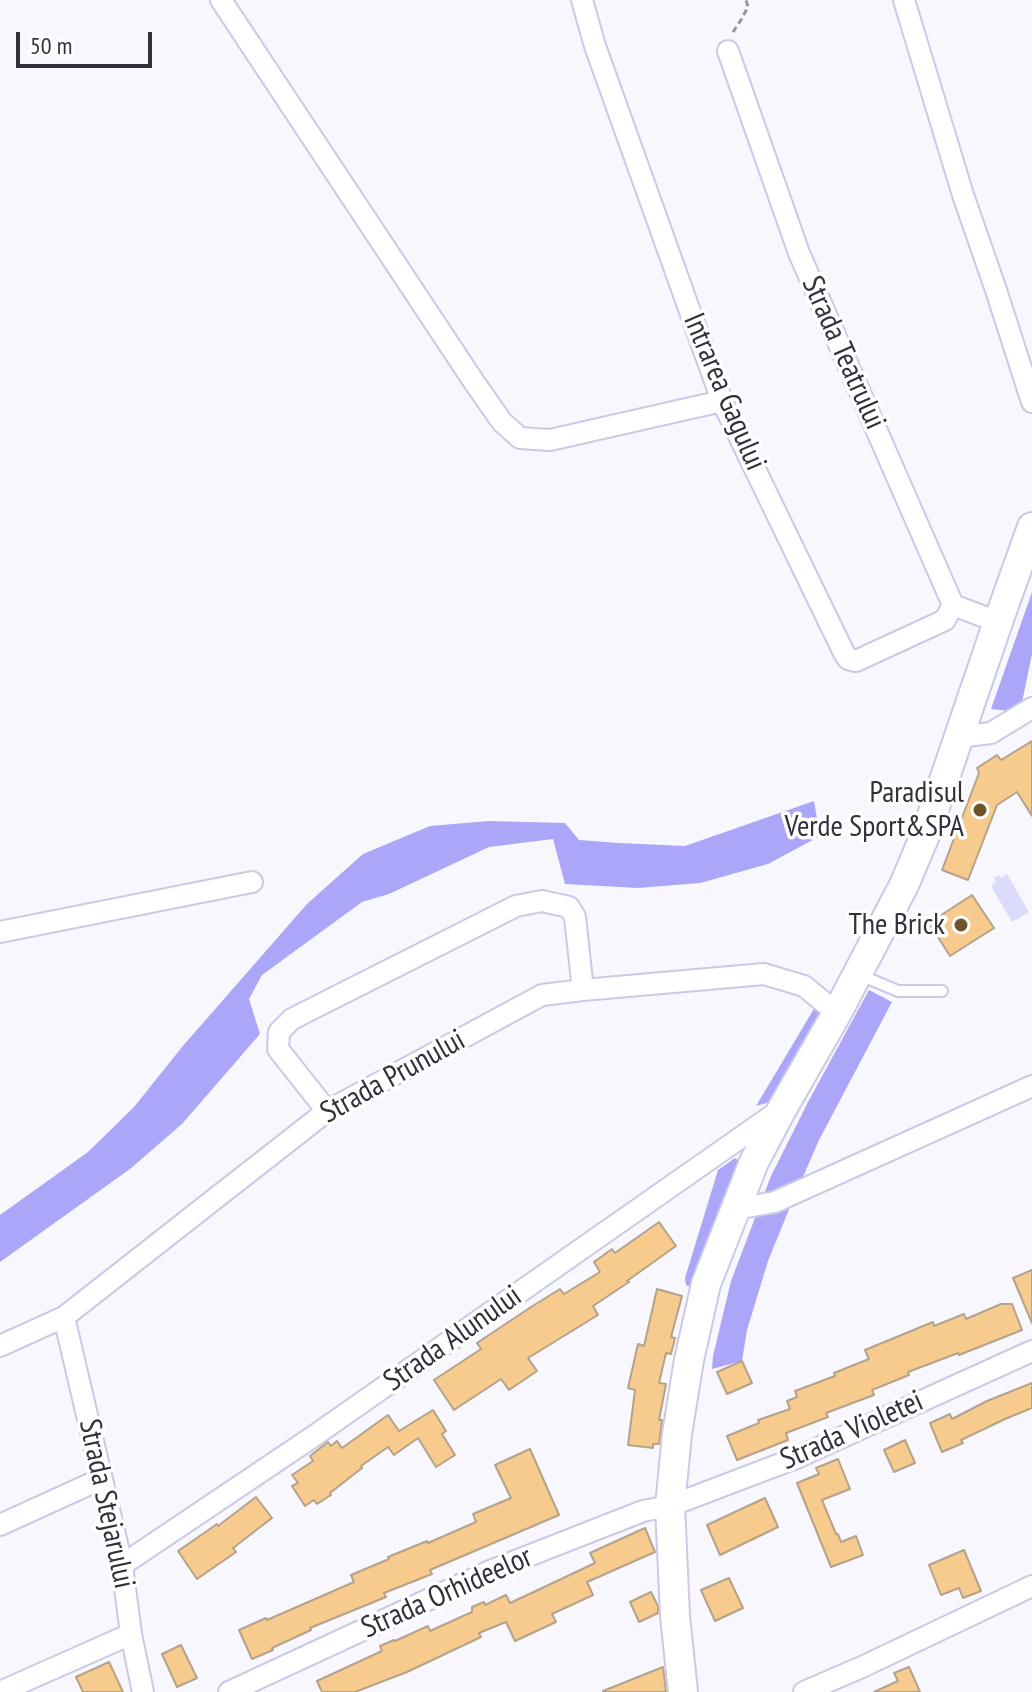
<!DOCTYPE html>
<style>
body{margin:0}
#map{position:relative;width:1032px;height:1692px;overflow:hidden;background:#f7f7fd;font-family:"PT Sans Narrow",sans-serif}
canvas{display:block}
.scale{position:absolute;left:16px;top:32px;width:136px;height:36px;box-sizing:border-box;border:4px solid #31313c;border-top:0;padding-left:10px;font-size:24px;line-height:28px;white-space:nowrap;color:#31313c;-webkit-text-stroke:6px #fff;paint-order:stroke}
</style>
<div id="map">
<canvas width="1032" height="1692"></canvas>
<div class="scale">50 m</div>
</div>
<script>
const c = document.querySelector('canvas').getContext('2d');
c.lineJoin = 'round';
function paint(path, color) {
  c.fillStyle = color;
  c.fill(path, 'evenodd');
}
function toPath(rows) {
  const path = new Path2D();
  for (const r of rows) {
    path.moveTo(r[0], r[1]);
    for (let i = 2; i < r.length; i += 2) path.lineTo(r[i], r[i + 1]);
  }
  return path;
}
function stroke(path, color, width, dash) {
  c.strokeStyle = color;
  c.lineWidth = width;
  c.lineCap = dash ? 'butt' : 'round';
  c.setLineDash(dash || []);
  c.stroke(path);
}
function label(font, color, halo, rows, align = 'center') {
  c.font = font + ' "PT Sans Narrow",sans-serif';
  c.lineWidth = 7;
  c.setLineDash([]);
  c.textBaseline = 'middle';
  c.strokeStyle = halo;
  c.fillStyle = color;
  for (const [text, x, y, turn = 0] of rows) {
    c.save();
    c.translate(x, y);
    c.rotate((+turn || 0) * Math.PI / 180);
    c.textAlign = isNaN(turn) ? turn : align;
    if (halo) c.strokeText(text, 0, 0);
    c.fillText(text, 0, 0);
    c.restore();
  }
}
paint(toPath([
 [1032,592,1032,654,1020,712,991,709],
 [814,801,820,836,768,864,700,883,638,888,565,884,553,839,489,847,389,894,362,902,262,975,249,999,260,1034,182,1124,130,1169,0,1262,0,1215,88,1152,134,1107,182,1047,307,904,363,854,430,826,489,821,565,823,579,840,619,843,685,846],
 [869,990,892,1002,819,1140,790,1207,768,1261,747,1330,742,1361,712,1369,713,1356,731,1281,771,1176,808,1102],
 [824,992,844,1000,784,1098,756,1106],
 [735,1158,746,1165,696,1289,686,1285,685,1278,718,1170]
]), '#aca6f9');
paint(toPath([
 [1007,874,1029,912,1012,922,991,886,996,882,994,878,999,875,1001,878]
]), '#dcdbfe');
const building = toPath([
 [1032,741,1032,816,1017,792,997,805,968,880,942,870,979,773,977,768,997,755,1001,760,1032,741],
 [972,895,994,928,950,956,929,923,972,895],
 [659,1222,676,1246,627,1281,629,1282,593,1306,598,1315,528,1358,537,1371,509,1390,501,1379,454,1410,434,1380,481,1349,477,1343,531,1307,560,1289,564,1294,600,1272,594,1262,612,1249,615,1253,659,1222],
 [1032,1270,1032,1323,1013,1278,1032,1270],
 [657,1289,682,1296,671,1337,675,1338,671,1354,666,1353,659,1383,666,1384,659,1420,662,1420,659,1444,653,1444,653,1448,628,1445,635,1390,628,1388,638,1344,644,1346,657,1289],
 [1001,1304,1012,1304,1022,1330,959,1355,958,1353,908,1372,909,1375,872,1390,874,1395,826,1413,828,1417,786,1433,788,1440,737,1460,727,1436,759,1423,758,1420,790,1409,787,1401,797,1397,795,1391,835,1376,834,1373,869,1359,865,1350,933,1322,934,1326,964,1314,966,1319,1001,1304],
 [742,1361,752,1383,727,1394,717,1372,742,1361],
 [1032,1383,1032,1408,1005,1419,961,1440,963,1443,942,1452,930,1423,950,1414,952,1419,987,1401,1032,1383],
 [433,1410,446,1431,442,1434,455,1455,436,1467,418,1438,394,1455,388,1447,361,1466,362,1468,330,1493,331,1495,317,1504,314,1500,305,1506,292,1486,298,1483,292,1475,313,1461,310,1456,328,1442,331,1446,337,1441,342,1448,388,1415,399,1431,433,1410],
 [905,1440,915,1463,894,1472,884,1450,905,1440],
 [530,1449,559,1515,430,1570,432,1574,384,1593,386,1597,310,1628,311,1630,272,1648,273,1650,252,1659,239,1630,266,1618,267,1620,354,1582,351,1575,389,1559,388,1557,427,1541,428,1543,476,1522,473,1514,511,1498,495,1465,530,1449],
 [838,1459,850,1489,822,1500,836,1534,838,1534,841,1542,856,1536,863,1555,831,1567,797,1483,819,1474,816,1468,838,1459],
 [256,1497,272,1518,233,1548,236,1552,197,1579,178,1551,217,1524,218,1526,256,1497],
 [765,1498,778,1527,720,1555,707,1525,765,1498],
 [645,1528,655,1552,587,1582,593,1595,552,1614,556,1622,515,1641,506,1622,479,1633,481,1637,407,1672,355,1692,322,1692,317,1681,382,1651,380,1646,394,1640,395,1641,428,1626,430,1631,472,1612,472,1607,484,1602,485,1605,506,1595,510,1603,540,1589,595,1563,590,1553,645,1528],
 [964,1550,981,1591,963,1598,959,1588,941,1595,929,1565,964,1550],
 [729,1578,743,1608,715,1621,701,1590,729,1578],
 [651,1592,658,1606,658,1613,639,1622,630,1602,651,1592],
 [181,1645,197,1678,177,1687,162,1654,181,1645],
 [109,1662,123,1692,83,1692,76,1677,109,1662],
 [663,1667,666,1692,603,1692,603,1691,663,1667],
 [909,1667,920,1692,874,1692,898,1681,894,1673,909,1667]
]);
paint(building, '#f7cb8d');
stroke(building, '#b4a28a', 2);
const lane = toPath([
 [860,975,898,991,942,991]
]);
const street = toPath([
 [221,0,474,382,502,422,520,438,550,440,722,401],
 [582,0,595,46,722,401,844,653,848,659,856,661,945,620,953,605],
 [904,0,963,195,996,290,1032,402],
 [728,51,799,253,953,605,998,622],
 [958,737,991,733,1032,708],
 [0,932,252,882],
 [327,1111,278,1049,279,1032,292,1019,516,906,542,901,569,907,575,917,583,990],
 [736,1209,775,1202,1032,1086],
 [64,1317,122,1565,131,1634,143,1692],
 [0,1346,64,1317,327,1111,542,995,583,990,764,974,804,986,837,1013],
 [0,1525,101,1479],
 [122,1565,314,1436,780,1110],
 [0,1692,131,1634],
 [229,1692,490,1571,643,1511,670,1506,796,1458,1032,1351],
 [804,1692,862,1667,1032,1586]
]);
const secondary = toPath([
 [683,1692,675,1616,670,1506,677,1434,689,1360,706,1284,754,1162,782,1109,837,1013,904,885,926,833,998,622,1032,527]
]);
stroke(lane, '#cacae7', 14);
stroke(street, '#cacae7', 24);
stroke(secondary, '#cacae7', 32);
stroke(toPath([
 [733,32,741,20,748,7,746,0]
]), '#94949c', 3, [6, 4]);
stroke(lane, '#fff', 10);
stroke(street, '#fff', 20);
stroke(secondary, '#fff', 28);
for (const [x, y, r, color] of [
 [980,810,8,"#705327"],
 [961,925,8,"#705327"]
]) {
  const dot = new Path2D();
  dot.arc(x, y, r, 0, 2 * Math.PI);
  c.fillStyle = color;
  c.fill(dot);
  stroke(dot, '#fff', 3);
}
label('30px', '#31313c', '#fff', [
 ["Strada Teatrului",843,353,66],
 ["Intrarea Gagului",724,392,67],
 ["Strada Prunului",393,1077,-29],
 ["Strada Alunului",453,1339,-35],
 ["Strada Violetei",852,1431,-24],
 ["Strada Stejarului",106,1504,78],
 ["Strada Orhideelor",447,1593,-24]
]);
label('30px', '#31313c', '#fff', [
 ["Paradisul",964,793],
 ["Verde Sport&SPA",964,827],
 ["The Brick",945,925]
], 'right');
</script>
